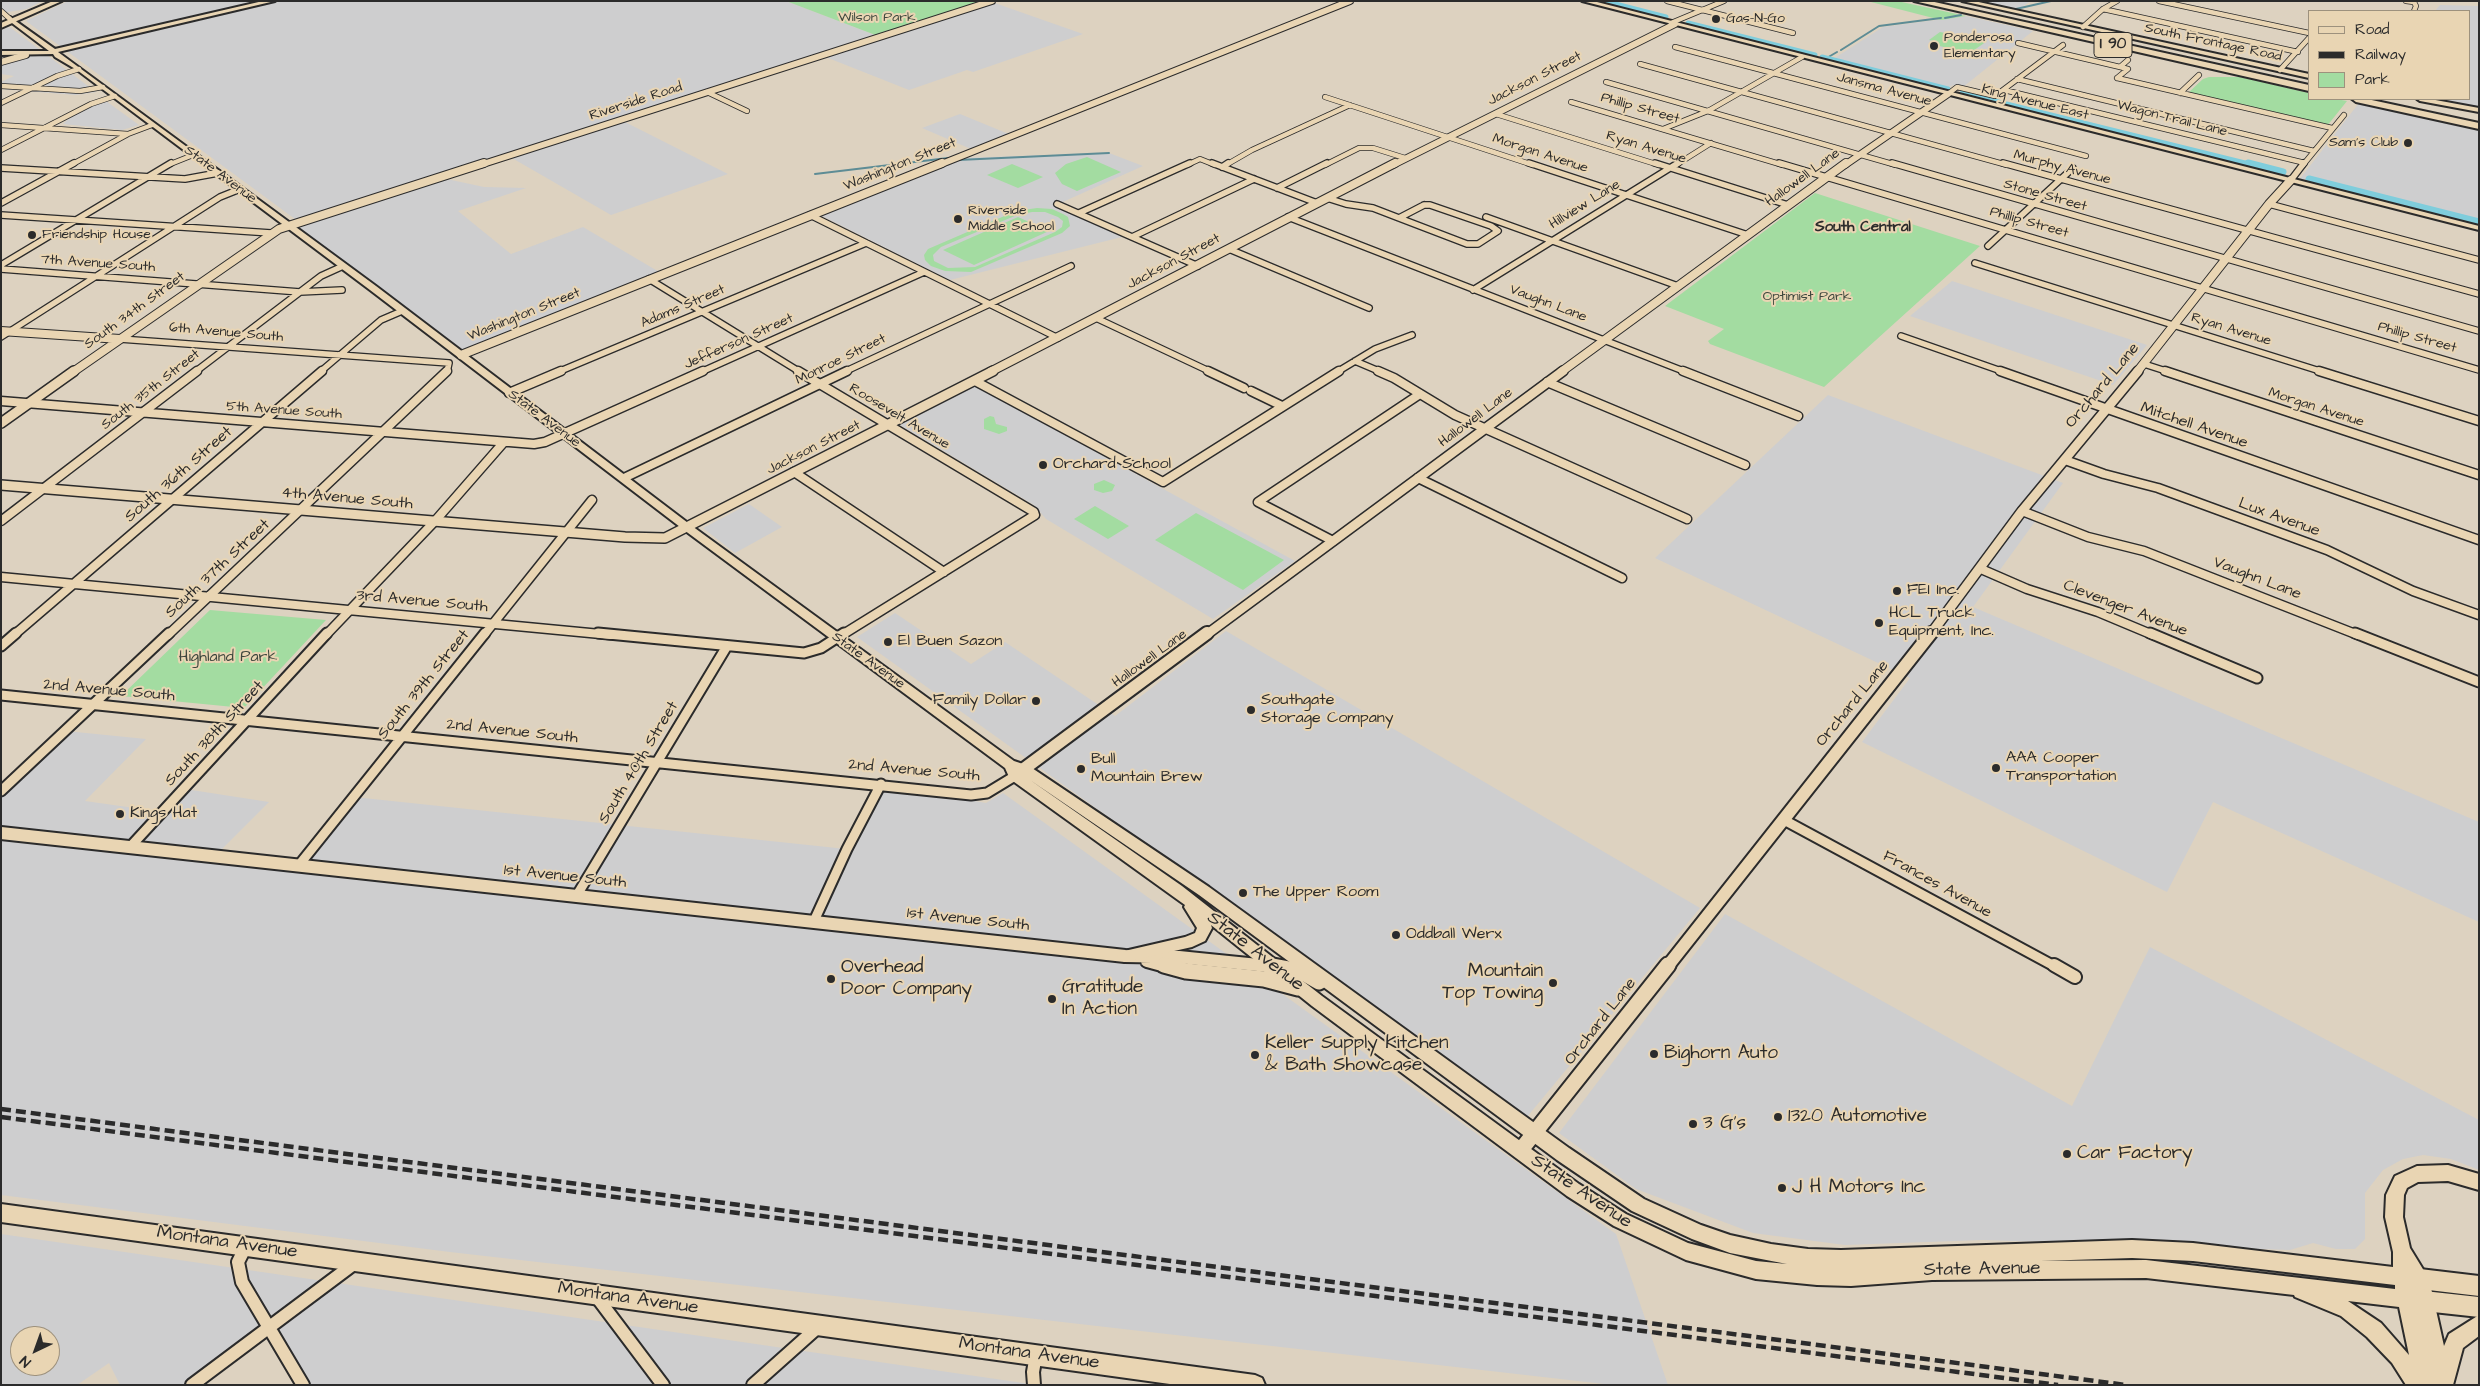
<!DOCTYPE html>
<style>
body{margin:0}
#map{position:relative;width:2480px;height:1386px;overflow:hidden;background:#ddd2c0;font-family:"Architects Daughter",sans-serif}
canvas{display:block}
.frame{position:absolute;inset:0;border:2px solid #2b2b2b;pointer-events:none}
.legend{position:absolute;left:2308px;top:10px;width:162px;height:90px;box-sizing:border-box;background:#e9d5b3;border:1px solid #9d917d;margin:0;padding:6px 9px;list-style:none;font-size:15px;color:#2b2b2b}
.legend li{display:flex;align-items:center;gap:10px;height:25px}
.legend b{width:25px;border:1px solid #9d917d}
.north{position:absolute;left:10px;top:1326px;width:50px;height:50px;box-sizing:border-box;background:#e9d5b3;border:1px solid #9d917d;border-radius:50%;rotate:222deg;font-size:14px;font-weight:700;line-height:20px;text-align:center;color:#2b2b2b}
.north::after{content:'';display:block;margin:auto;width:18px;height:22px;background:#2b2b2b;clip-path:polygon(50% 0,100% 100%,50% 72%,0 100%)}
</style>
<div id="map">
<canvas width="2480" height="1386"></canvas>
<div class="frame"></div>
<ul class="legend">
<li><b style="height:6px;background:#e9d5b3"></b>Road</li>
<li><b style="height:6px;background:#2b2b2b"></b>Railway</li>
<li><b style="height:14px;background:#a3dca1"></b>Park</li>
</ul>
<div class="north">N</div>
</div>
<script>
const c = document.querySelector('canvas').getContext('2d');
c.lineJoin = 'round';
function paint(path, color) {
  c.fillStyle = color;
  c.fill(path, 'evenodd');
}
function toPath(rows) {
  const path = new Path2D();
  for (const r of rows) {
    path.moveTo(r[0], r[1]);
    for (let i = 2; i < r.length; i += 2) path.lineTo(r[i], r[i + 1]);
  }
  return path;
}
function stroke(path, color, width, dash) {
  c.strokeStyle = color;
  c.lineWidth = width;
  c.lineCap = dash ? 'butt' : 'round';
  c.setLineDash(dash || []);
  c.stroke(path);
}
function label(font, color, halo, rows, align = 'center') {
  c.font = font + ' "Architects Daughter",sans-serif';
  c.lineWidth = 4;
  c.setLineDash([]);
  c.textBaseline = 'middle';
  c.strokeStyle = halo;
  c.fillStyle = color;
  for (const [text, x, y, turn = 0] of rows) {
    c.save();
    c.translate(x, y);
    c.rotate((+turn || 0) * Math.PI / 180);
    c.textAlign = isNaN(turn) ? turn : align;
    if (halo) c.strokeText(text, 0, 0);
    c.fillText(text, 0, 0);
    c.restore();
  }
}
paint(toPath([
 [1,1,43,1,27,9,8,12,1,16],
 [68,1,786,1,878,36,989,1,1083,34,973,72,967,70,909,90,818,54,619,119,728,174,611,215,505,154,433,176,484,187,526,188,458,211,511,254,583,227,666,276,470,355,297,228,295,219,26,21],
 [1972,1,2031,1,2016,11],
 [2440,5,2479,6,2479,107,2437,99,2469,99,2469,11,2435,11],
 [1966,16,2033,31,1963,87,1953,85,1943,91,1830,61,1883,27],
 [1,25,11,28,96,92,76,95,1,89,1,82,14,76,1,74],
 [106,101,139,125,122,130,63,124,76,112],
 [2359,103,2479,129,2479,225,2299,180],
 [960,114,1016,137,978,152,922,128],
 [1109,153,1143,166,1056,205,1126,236,950,280,818,214,960,158],
 [1952,281,2147,345,2113,385,1910,316],
 [975,386,1295,561,1213,619,1046,519,1034,505,900,425],
 [1828,395,2063,483,1973,607,2479,822,2479,922,2213,802,2167,892,1862,742,1910,678,1655,558],
 [749,504,782,527,735,553,703,528],
 [895,613,971,664,1005,642,1115,716,1226,631,1700,908,1527,1117,857,637],
 [66,731,146,739,85,801,163,812,185,789,269,802,215,856,299,865,354,797,846,849,881,784,986,803,1003,793,1616,1234,1668,1385,1613,1385,450,1252,1,1195,1,784,9,785],
 [1725,914,2072,1106,2150,947,2479,1120,2479,1170,2451,1159,2423,1155,2403,1159,2383,1170,2365,1193,2365,1239,2355,1249,2336,1249,2313,1243,2290,1250,1983,1240,1845,1245,1753,1233,1636,1189,1559,1133],
 [1,1234,1037,1385,303,1385,268,1328,192,1385,120,1385,109,1363,77,1385,1,1385],
 [20,1336,50,1336,50,1366,20,1366]
]), '#cececf');
paint(toPath([
 [786,1,989,1,878,36],
 [1867,1,1897,1,1966,16,1941,20],
 [1940,32,1950,34,1948,37,1965,41,1970,37,1987,41,1970,53,1935,45,1939,42,1929,40],
 [2209,77,2240,77,2309,93,2309,99,2336,99,2347,101,2327,126,2188,93,2203,79],
 [1087,157,1121,172,1077,191,1062,184,1055,173,1066,164],
 [1012,164,1043,177,1018,188,987,175],
 [1815,193,1980,246,1824,387,1710,344,1708,341,1724,329,1665,306],
 [1037,208,1052,209,1063,214,1068,217,1070,226,1062,233,971,272,945,271,931,266,925,260,924,255,928,249,1016,211],
 [1032,212,1045,212,1058,217,1063,221,1062,227,1055,232,975,267,948,268,934,261,933,255,941,247,1017,215],
 [1018,217,1049,231,974,265,943,250],
 [990,416,994,417,996,424,1007,427,1007,431,999,434,984,429,984,419],
 [1104,480,1115,485,1112,491,1103,493,1094,490,1094,484],
 [1095,506,1129,526,1108,539,1074,519],
 [1196,513,1284,560,1243,590,1155,540],
 [210,610,326,620,244,708,121,696]
]), '#a3dca1');
stroke(toPath([
 [2016,9,2051,1],
 [1945,18,1961,15],
 [1841,50,1879,26,1941,18],
 [1825,59,1837,52],
 [958,160,1109,153],
 [815,174,948,158]
]), '#5d8c95', 2);
stroke(toPath([
 [1604,1,1666,17],
 [1688,23,1815,55],
 [1822,57,1948,89],
 [1962,93,2253,165]
]), '#7fcddc', 5);
stroke(toPath([
 [2248,163,2283,172],
 [2309,179,2479,222]
]), '#7fcddc', 7);
const minorFar4 = toPath([
 [1667,1,1793,33],
 [2159,1,2309,33],
 [2406,1,2414,2,2416,6,2414,11],
 [2103,9,2298,52],
 [1,11,10,19],
 [1671,23,1724,1],
 [2083,27,2103,9,2117,1],
 [2018,43,2120,67],
 [1675,47,2086,156],
 [1640,64,2007,165],
 [2280,70,2309,38],
 [2117,78,2332,128],
 [2117,78,2128,69,2120,67,2128,60],
 [2017,79,2314,151],
 [1606,82,1896,165],
 [1,86,80,91,103,87],
 [2004,90,2305,163],
 [707,92,747,111],
 [2180,93,2199,75],
 [1948,94,1957,87,1995,96,2063,45],
 [1325,97,1533,165],
 [1571,102,1783,165],
 [1,103,57,76,79,69],
 [1496,114,1659,165],
 [1,125,128,134],
 [1663,129,1708,111,1802,57],
 [1,150,91,104,115,96],
 [71,165,128,134,152,125],
 [168,165,193,155],
 [1187,165,1200,159,1215,165],
 [1226,165,1252,150,1350,105],
 [1325,165,1359,148,1373,148,1405,158],
 [1676,165,1711,143],
 [2303,165,2344,115]
]);
const minorFar3 = toPath([
 [1212,163,1317,203],
 [1529,163,1748,235],
 [1655,163,1788,205],
 [1779,163,2479,370],
 [1892,163,2479,331],
 [2003,163,2479,294],
 [1222,167,1228,163],
 [1,168,185,179,218,173],
 [2291,180,2304,163],
 [1277,188,1327,163],
 [1327,198,1346,204,1373,208,1399,218],
 [1,203,74,163],
 [1057,204,1198,266],
 [2269,204,2479,260],
 [1424,205,1430,205,1491,226,1498,231,1478,244,1467,244,1399,218,1424,205],
 [1079,213,1190,163],
 [1,215,271,233],
 [810,215,1058,338],
 [1288,217,1686,372],
 [1486,217,1678,286],
 [1132,237,1254,179],
 [1988,246,2073,168],
 [1229,249,1369,308],
 [1975,263,2323,372],
 [1,265,171,163],
 [1,269,300,292,342,290],
 [649,279,800,372],
 [1473,290,1678,163],
 [1096,318,1211,372],
 [1901,336,2004,372],
 [1,337,220,197,240,189],
 [120,339,449,363,447,372],
 [1355,361,1381,372],
 [2144,364,2169,372],
 [195,372,321,276,343,266],
 [320,372,381,320,402,311],
 [558,372,866,243],
 [701,372,924,272],
 [844,372,1071,266],
 [1337,372,1375,349,1412,335]
]);
const minorFar2 = toPath([
 [798,371,1034,512,1035,515,842,635],
 [1208,371,1244,388],
 [1378,371,1394,378,1455,415,1687,519],
 [1683,371,1798,416],
 [2000,371,2479,540],
 [2165,371,2479,475],
 [2319,371,2479,421],
 [975,381,1163,482,1339,371],
 [1547,382,1745,465],
 [1251,391,1282,406],
 [509,393,561,371],
 [1,401,534,444,545,442,703,371],
 [2065,460,2104,474,2158,488,2327,550,2413,591,2479,615],
 [794,472,944,572],
 [624,478,847,371],
 [1418,478,1622,578],
 [2022,511,2088,537,2144,551,2358,635],
 [1,521,197,371],
 [1333,541,1258,502,1420,394],
 [1981,569,2027,589,2098,612,2153,635],
 [1,577,611,635],
 [14,635,322,371],
 [168,635,447,371],
 [326,635,435,521,504,442],
 [484,635,592,500]
]);
const minorFar1 = toPath([
 [598,633,804,653,821,648,844,633],
 [2150,633,2257,678],
 [2355,633,2479,682],
 [1,646,16,633],
 [1,695,971,795,987,793,1015,776],
 [1,791,169,633],
 [1784,820,2056,967],
 [130,847,327,633],
 [299,865,485,633],
 [577,895,727,646],
 [814,921,847,849,881,784]
]);
const minor = toPath([
 [2054,965,2075,977],
 [246,1246,238,1262,242,1282,303,1385],
 [596,1296,663,1385],
 [192,1385,355,1263],
 [753,1385,818,1327],
 [1034,1385,1033,1372,1036,1355]
]);
const tertiaryFar4 = toPath([
 [1,62,26,55],
 [480,165,992,1],
 [939,165,1350,1],
 [1393,165,1675,24],
 [1845,165,1948,94]
]);
const tertiaryFar3 = toPath([
 [1,331,120,339],
 [461,355,942,163],
 [73,372,279,229,484,163],
 [990,372,1395,163],
 [1561,372,1846,163],
 [2137,372,2269,204,2291,180]
]);
const tertiaryFar2 = toPath([
 [1,423,74,371],
 [1,485,625,537,665,538,993,371],
 [1206,635,1563,371],
 [1930,635,2022,511,2138,371]
]);
const tertiaryFar1 = toPath([
 [1017,774,1207,633],
 [1,833,1125,956,1179,957,1278,967],
 [1147,961,1169,967],
 [1667,967,1931,633]
]);
const tertiary = toPath([
 [1164,965,1186,971,1264,979,1298,988],
 [1268,965,1300,971,1319,982],
 [1520,1151,1668,965]
]);
const secondary = toPath([
 [263,1,275,1,58,52,376,286,692,526,1014,761,1029,766,1209,887,1569,1148,1644,1199,1701,1225,1730,1235,1771,1244,1808,1249,1841,1250,2132,1240,2193,1243,2393,1267,2393,1252,2385,1217,2386,1195,2395,1176,2417,1166,2448,1165,2479,1174,2479,1190,2448,1181,2418,1182,2407,1188,2404,1195,2403,1217,2410,1248,2429,1279,2444,1346,2449,1334,2479,1315,2479,1336,2463,1348,2453,1385,2406,1385,2392,1363,2367,1337,2341,1316,2295,1297,2294,1295,2146,1278,1932,1280,1851,1286,1817,1285,1756,1279,1686,1260,1614,1226,1567,1196,1312,1006,1211,925,1212,928,1205,941,1192,947,1125,962,1120,960,1117,956,1120,952,1185,937,1195,933,1197,928,1184,907,1185,905,1010,779,1005,768,684,530,370,290,77,70,55,57,53,54,1,55,1,51,49,51,8,20,10,17,55,49,263,1],
 [1030,780,1199,895,1557,1160,1632,1211,1692,1239,1730,1253,1787,1264,1756,1261,1688,1243,1626,1214,1579,1184,1322,996,1182,886,1030,780],
 [2132,1258,2193,1261,2395,1285,2395,1289,2146,1260,2040,1261,2132,1258],
 [2348,1301,2399,1307,2409,1355,2381,1323,2348,1301],
 [1582,1,1593,1,2479,226,2479,230,1582,1],
 [1962,1,1974,1,2309,74,2309,78,1962,1],
 [2417,99,2430,99,2479,108,2479,112,2420,101,2417,99]
]);
const primary = toPath([
 [53,1,62,1,1,28,1,23,53,1],
 [1,1204,1255,1375,1262,1378,1265,1385,1177,1385,1,1222,1,1204],
 [2420,1269,2479,1276,2479,1296,2420,1289,2413,1286,2410,1279,2413,1272,2420,1269],
 [2424,1291,2479,1297,2479,1317,2424,1311,2417,1308,2414,1301,2417,1294,2424,1291]
]);
const motorway = toPath([
 [1914,1,1930,1,2309,85,2309,91,1914,1],
 [2352,99,2367,99,2479,123,2479,129,2356,102,2352,99]
]);
stroke(minorFar4, '#2b2b2b', 6);
stroke(minorFar3, '#2b2b2b', 8);
stroke(minorFar2, '#2b2b2b', 11);
stroke(minorFar1, '#2b2b2b', 13);
stroke(minor, '#2b2b2b', 16);
stroke(tertiaryFar4, '#2b2b2b', 8);
stroke(tertiaryFar3, '#2b2b2b', 10);
stroke(tertiaryFar2, '#2b2b2b', 12);
stroke(tertiaryFar1, '#2b2b2b', 16);
stroke(tertiary, '#2b2b2b', 19);
stroke(secondary, '#2b2b2b', 4);
stroke(primary, '#2b2b2b', 4);
stroke(motorway, '#2b2b2b', 4);
stroke(minorFar4, '#e9d5b3', 4.5);
stroke(minorFar3, '#e9d5b3', 5.5);
stroke(minorFar2, '#e9d5b3', 8);
stroke(minorFar1, '#e9d5b3', 9);
stroke(minor, '#e9d5b3', 12);
stroke(tertiaryFar4, '#e9d5b3', 6);
stroke(tertiaryFar3, '#e9d5b3', 8);
stroke(tertiaryFar2, '#e9d5b3', 9);
stroke(tertiaryFar1, '#e9d5b3', 12);
stroke(tertiary, '#e9d5b3', 15);
paint(secondary, '#e9d5b3');
paint(primary, '#e9d5b3');
paint(motorway, '#e9d5b3');
stroke(toPath([
 [1,1109,2126,1385],
 [1,1117,2058,1385]
]), '#2b2b2b', 4.5, [10, 5]);
for (const [x, y, r, color] of [
 [1716,19,5,"#2b2b2b"],
 [1934,46,5,"#2b2b2b"],
 [2408,143,5,"#2b2b2b"],
 [958,219,5,"#2b2b2b"],
 [32,235,5,"#2b2b2b"],
 [1043,465,5,"#2b2b2b"],
 [1897,591,5,"#2b2b2b"],
 [1879,623,5,"#2b2b2b"],
 [888,642,5,"#2b2b2b"],
 [1036,701,5,"#2b2b2b"],
 [1251,710,5,"#2b2b2b"],
 [1996,768,5,"#2b2b2b"],
 [1081,769,5,"#2b2b2b"],
 [120,814,5,"#2b2b2b"],
 [1243,893,5,"#2b2b2b"],
 [1396,935,5,"#2b2b2b"],
 [831,979,5,"#2b2b2b"],
 [1553,983,5,"#2b2b2b"],
 [1052,999,5,"#2b2b2b"],
 [1654,1054,5,"#2b2b2b"],
 [1255,1055,5,"#2b2b2b"],
 [1778,1117,5,"#2b2b2b"],
 [1693,1124,5,"#2b2b2b"],
 [2067,1154,5,"#2b2b2b"],
 [1782,1188,5,"#2b2b2b"]
]) {
  const dot = new Path2D();
  dot.arc(x, y, r, 0, 2 * Math.PI);
  c.fillStyle = color;
  c.fill(dot);
  stroke(dot, '#e9d5b3', 2);
}
label('14px', '#3d463d', '#e9d5b3', [
 ["Wilson Park",877,18],
 ["Optimist Park",1807,297]
]);
label('14px', '#2b2b2b', '#e9d5b3', [
 ["Gas-N-Go",1726,19],
 ["Ponderosa",1944,38],
 ["Elementary",1944,54],
 ["Sam's Club",2398,143,"right"],
 ["Riverside",968,211],
 ["Middle School",968,227],
 ["Friendship House",42,235]
], 'left');
label('14px', '#2b2b2b', '#e9d5b3', [
 ["South Frontage Road",2213,43,12],
 ["Jackson Street",1535,79,-27],
 ["Jansma Avenue",1884,90,15],
 ["Riverside Road",636,102,-18],
 ["King Avenue East",2035,103,14],
 ["Phillip Street",1640,109,16],
 ["Wagon Trail Lane",2172,119,14],
 ["Ryan Avenue",1646,148,17],
 ["Morgan Avenue",1540,154,18],
 ["Washington Street",900,165,-22],
 ["Murphy Avenue",2062,168,15],
 ["State Avenue",220,175,37],
 ["Hallowell Lane",1803,178,-36],
 ["Stone Street",2045,196,16],
 ["Hillview Lane",1585,205,-32],
 ["Phillip Street",2029,223,16],
 ["Jackson Street",1174,262,-28],
 ["7th Avenue South",98,264,4],
 ["Vaughn Lane",1548,304,21],
 ["Adams Street",683,307,-23],
 ["South 34th Street",135,311,-36],
 ["Washington Street",524,315,-22],
 ["Ryan Avenue",2231,330,17],
 ["6th Avenue South",226,333,5],
 ["Phillip Street",2417,338,16],
 ["Jefferson Street",739,342,-24],
 ["Monroe Street",841,360,-26],
 ["South 35th Street",151,390,-38],
 ["Morgan Avenue",2316,408,18],
 ["5th Avenue South",284,411,4],
 ["Roosevelt Avenue",899,417,31],
 ["Hallowell Lane",1476,418,-37],
 ["State Avenue",544,419,37],
 ["Jackson Street",814,448,-27],
 ["Hallowell Lane",1150,659,-36],
 ["State Avenue",868,661,36]
]);
for (const [x, y, w] of [
 [2113,45,38]
]) {
  const box = new Path2D();
  box.roundRect(x - w / 2, y - 12.5, w, 25, 4);
  c.fillStyle = '#e9d5b3';
  c.fill(box);
  stroke(box, '#2b2b2b', 1);
}
label('bold 15px', '#2b2b2b', null, [
 ["I 90",2113,45]
]);
label('bold 15px', '#2b2b2b', '#e9d5b3', [
 ["South Central",1863,228]
]);
label('16px', '#2b2b2b', '#e9d5b3', [
 ["Orchard Lane",2103,386,-50],
 ["Mitchell Avenue",2194,426,19],
 ["South 36th Street",179,475,-41],
 ["4th Avenue South",347,499,5],
 ["Lux Avenue",2279,518,20],
 ["South 37th Street",218,569,-43],
 ["Vaughn Lane",2257,579,21],
 ["3rd Avenue South",422,602,5],
 ["Clevenger Avenue",2125,609,21],
 ["South 39th Street",424,685,-51],
 ["2nd Avenue South",109,691,5],
 ["Orchard Lane",1853,704,-51],
 ["2nd Avenue South",512,732,6],
 ["South 38th Street",215,734,-47],
 ["South 40th Street",639,763,-59],
 ["2nd Avenue South",914,771,5],
 ["1st Avenue South",565,877,6],
 ["Frances Avenue",1937,885,29],
 ["1st Avenue South",968,920,6],
 ["Orchard Lane",1601,1022,-52]
]);
label('16px', '#2b2b2b', '#e9d5b3', [
 ["Orchard School",1053,465],
 ["FEI Inc.",1907,591],
 ["HCL Truck",1889,614],
 ["Equipment, Inc.",1889,632],
 ["El Buen Sazon",898,642],
 ["Family Dollar",1026,701,"right"],
 ["Southgate",1261,701],
 ["Storage Company",1261,719],
 ["AAA Cooper",2006,759],
 ["Transportation",2006,777],
 ["Bull",1091,760],
 ["Mountain Brew",1091,778],
 ["Kings Hat",130,814],
 ["The Upper Room",1253,893],
 ["Oddball Werx",1406,935]
], 'left');
label('16px', '#3d463d', '#e9d5b3', [
 ["Highland Park",228,658]
]);
label('19px', '#2b2b2b', '#e9d5b3', [
 ["State Avenue",1255,952,38],
 ["State Avenue",1581,1192,34],
 ["Montana Avenue",227,1243,8],
 ["State Avenue",1982,1270,-1],
 ["Montana Avenue",628,1299,8],
 ["Montana Avenue",1029,1354,8]
]);
label('19px', '#2b2b2b', '#e9d5b3', [
 ["Overhead",841,968],
 ["Door Company",841,990],
 ["Mountain",1543,972,"right"],
 ["Top Towing",1543,994,"right"],
 ["Gratitude",1062,988],
 ["In Action",1062,1010],
 ["Keller Supply Kitchen",1265,1044],
 ["& Bath Showcase",1265,1066],
 ["Bighorn Auto",1664,1054],
 ["1320 Automotive",1788,1117],
 ["3 G's",1703,1124],
 ["Car Factory",2077,1154],
 ["J H Motors Inc",1792,1188]
], 'left');
</script>
